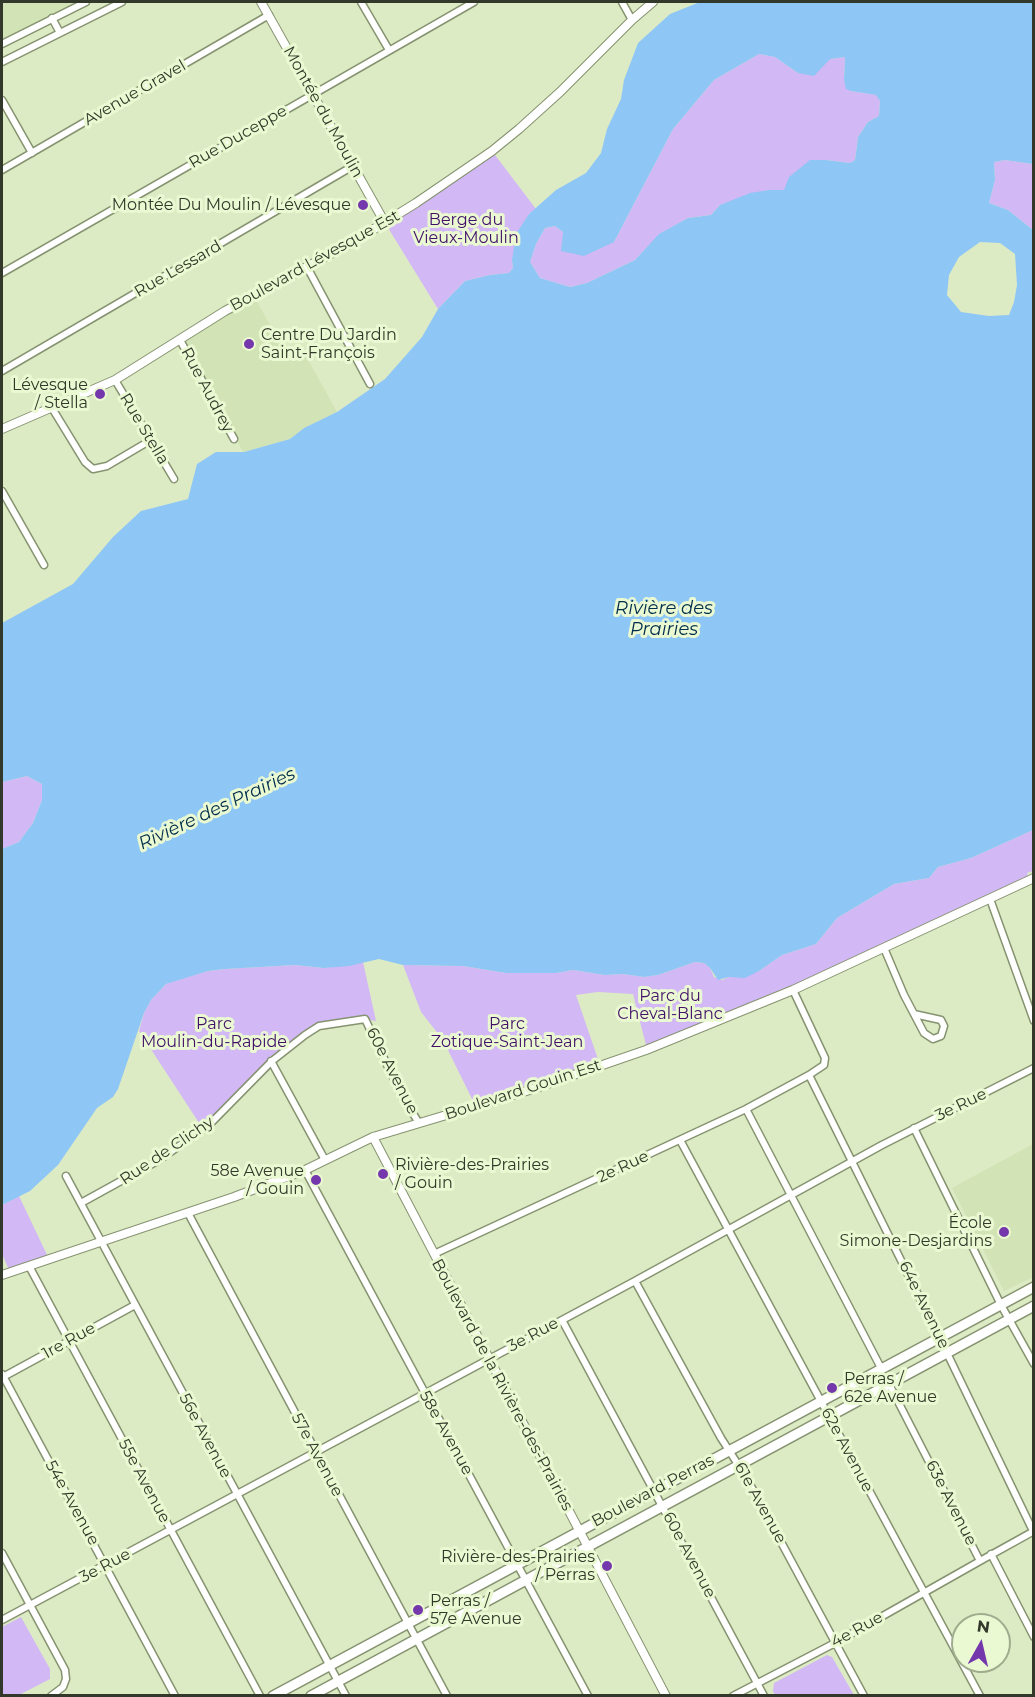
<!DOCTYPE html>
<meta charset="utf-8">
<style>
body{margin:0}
#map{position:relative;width:1035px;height:1697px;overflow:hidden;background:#ddebc5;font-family:Montserrat,sans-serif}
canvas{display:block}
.frame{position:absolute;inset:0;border:3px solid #33392a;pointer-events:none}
.north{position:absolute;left:951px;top:1613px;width:60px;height:60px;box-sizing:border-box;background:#eaf9d2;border:2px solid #a1ac8f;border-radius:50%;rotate:8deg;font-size:16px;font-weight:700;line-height:24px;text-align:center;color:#33392a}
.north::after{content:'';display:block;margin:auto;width:21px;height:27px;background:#7437ac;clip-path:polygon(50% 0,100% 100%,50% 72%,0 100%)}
</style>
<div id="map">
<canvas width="1035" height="1697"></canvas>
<div class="frame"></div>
<div class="north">N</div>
</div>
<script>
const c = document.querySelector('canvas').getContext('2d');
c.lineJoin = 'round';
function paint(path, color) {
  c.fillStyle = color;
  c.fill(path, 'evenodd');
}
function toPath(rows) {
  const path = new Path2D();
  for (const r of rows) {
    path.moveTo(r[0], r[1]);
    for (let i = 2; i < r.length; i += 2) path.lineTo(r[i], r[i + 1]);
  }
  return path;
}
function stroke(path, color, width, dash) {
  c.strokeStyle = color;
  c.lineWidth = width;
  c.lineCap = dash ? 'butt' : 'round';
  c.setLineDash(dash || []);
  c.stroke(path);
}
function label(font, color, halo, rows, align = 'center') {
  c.font = font + ' Montserrat,sans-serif';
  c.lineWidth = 6;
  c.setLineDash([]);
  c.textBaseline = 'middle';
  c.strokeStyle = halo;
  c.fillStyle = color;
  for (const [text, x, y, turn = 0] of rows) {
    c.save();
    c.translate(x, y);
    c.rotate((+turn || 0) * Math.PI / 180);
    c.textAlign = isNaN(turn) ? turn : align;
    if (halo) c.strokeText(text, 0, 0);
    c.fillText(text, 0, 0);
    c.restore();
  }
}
paint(toPath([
 [2,2,76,2,2,39],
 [255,298,285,352,301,347,337,412,304,428,290,439,243,452,185,341],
 [1033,1144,1033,1277,1004,1291,952,1188]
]), '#d2e3b5');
paint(toPath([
 [759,54,775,57,798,73,830,59,845,57,844,80,851,91,877,95,880,101,879,116,868,122,858,137,855,160,850,163,826,160,784,190,769,190,720,205,711,215,688,218,660,234,635,260,587,283,570,287,540,278,530,262,536,244,545,228,555,226,563,232,614,242,673,129,714,80],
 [492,151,536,209,529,214,512,260,513,268,509,273,490,275,465,281,438,309,385,223],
 [1005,160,1033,164,1033,230,1008,210,989,203,995,180,994,162],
 [27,776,42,784,42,800,33,823,19,842,2,849,2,782],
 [1033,830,1033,871,1027,873,1028,876,990,899,884,948,647,1049,633,994,598,992,576,995,600,1065,476,1107,443,1040,421,1012,403,965,463,966,506,973,556,973,573,970,605,975,623,974,644,977,658,975,695,962,704,963,710,968,714,977,722,980,729,977,759,971,782,955,816,944,837,918,894,884,929,878,938,867,971,858],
 [363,962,376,1021,365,1019,338,1022,305,1035,203,1129,139,1031,144,1013,151,1000,166,984,171,982,208,971,225,969,295,965,324,968],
 [19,1196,49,1259,10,1272,2,1254,2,1205],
 [21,1617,50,1669,50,1679,19,1695,2,1695,2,1627],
 [827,1655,832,1657,854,1695,775,1695,773,1691,774,1683]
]), '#d2b8f5');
paint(toPath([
 [700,2,1033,2,1033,164,1005,160,994,162,995,180,989,203,1008,210,1033,230,1033,830,971,858,938,867,929,878,894,884,837,918,816,944,782,955,759,971,745,978,729,977,718,980,710,968,704,963,695,962,658,975,644,977,623,974,605,975,573,970,556,973,506,973,463,966,403,965,379,959,349,966,324,968,295,965,225,969,208,971,166,984,151,1000,144,1013,118,1089,113,1097,97,1108,58,1165,30,1191,2,1205,2,849,19,842,33,823,42,800,42,784,27,776,2,782,2,623,73,584,113,537,141,511,188,499,197,464,216,452,244,452,290,439,304,428,337,412,385,379,422,337,438,309,465,281,490,275,509,273,513,268,512,260,516,234,529,214,556,190,586,173,601,153,607,129,621,99,624,80,638,43,670,14],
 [759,54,775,57,798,73,814,76,830,59,845,57,844,80,846,89,851,91,876,95,880,101,879,116,868,122,858,137,855,160,850,163,826,160,810,160,789,177,784,190,769,190,750,193,720,205,711,215,688,218,659,234,635,260,587,283,570,287,540,278,530,262,536,244,545,228,555,226,563,232,561,251,584,256,614,242,673,129,714,80],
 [980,242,1000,243,1015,254,1017,285,1014,302,1009,315,989,316,961,312,947,295,949,275,959,257]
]), '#8ec6f5');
const minor = toPath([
 [361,2,389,50],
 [622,2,632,20],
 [52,18,60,33],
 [2,44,86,2],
 [2,62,122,2],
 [2,100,32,153],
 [2,170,269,15],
 [307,267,370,384],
 [2,273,474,2],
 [180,340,234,439],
 [2,371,353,166],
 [115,380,174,479],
 [52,408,85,462,93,469,107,466,151,440],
 [2,491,44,565],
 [990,899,1034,1021],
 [884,948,904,995,924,1033,933,1039,941,1036,944,1026,941,1020,914,1014],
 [793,990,825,1058,824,1065,809,1075,947,1353,1033,1531],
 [271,1061,325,1160],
 [746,1109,881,1368],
 [914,1128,1001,1305,1034,1364],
 [680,1140,980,1696],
 [305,1170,588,1696],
 [66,1176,346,1696],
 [81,1203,159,1160,209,1125,272,1061,305,1035,319,1026,365,1019,403,1098,419,1123],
 [188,1213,447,1696],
 [434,1254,746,1109,809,1075],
 [29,1266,260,1696],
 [635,1281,721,1438,746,1477,864,1696],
 [562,1320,764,1696],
 [2,1374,175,1696],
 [3,1377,135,1305],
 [889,1384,980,1561,1034,1531],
 [2,1553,65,1670,66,1679,63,1687,51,1696],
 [991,1554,1034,1637],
 [2,1620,635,1281,882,1145,1034,1068],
 [733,1696,835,1643,980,1561]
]);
const tertiary = toPath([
 [261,2,385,223],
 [2,429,115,380,225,311,353,242,416,203,492,151,519,129,560,92,632,20,653,2],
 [373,1137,666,1696],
 [2,1275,234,1197,305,1170,373,1137,533,1089,646,1050,793,990,1034,878]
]);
const secondary = toPath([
 [273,1696,1034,1287],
 [311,1696,1034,1306]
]);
stroke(minor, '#869370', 9);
stroke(tertiary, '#869370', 10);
stroke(secondary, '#869370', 12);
stroke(minor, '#fff', 6);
stroke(tertiary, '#fff', 8);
stroke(secondary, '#fff', 9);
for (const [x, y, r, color] of [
 [363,205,6,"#7437ac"],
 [249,344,6,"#7437ac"],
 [100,394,6,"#7437ac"],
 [383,1174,6,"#7437ac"],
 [316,1180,6,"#7437ac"],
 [1004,1232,6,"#7437ac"],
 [832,1388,6,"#7437ac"],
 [607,1566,6,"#7437ac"],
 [418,1610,6,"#7437ac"]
]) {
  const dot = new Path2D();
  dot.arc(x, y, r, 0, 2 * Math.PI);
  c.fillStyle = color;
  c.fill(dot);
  stroke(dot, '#eaf9d2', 2);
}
label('16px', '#33392a', '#eaf9d2', [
 ["Avenue Gravel",135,93,-30],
 ["Montée du Moulin",323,112,61],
 ["Rue Duceppe",238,137,-30],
 ["Boulevard Lévesque Est",315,261,-29],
 ["Rue Lessard",178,269,-30],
 ["Rue Audrey",207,390,62],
 ["Rue Stella",144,429,59],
 ["60e Avenue",392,1071,63],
 ["Boulevard Gouin Est",523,1090,-18],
 ["3e Rue",961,1105,-26],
 ["Rue de Clichy",167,1151,-34],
 ["2e Rue",623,1167,-25],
 ["64e Avenue",924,1305,64],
 ["3e Rue",533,1335,-28],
 ["1re Rue",69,1341,-29],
 ["Boulevard de la Rivière-des-Prairies",502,1385,62],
 ["58e Avenue",446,1433,61],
 ["56e Avenue",205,1436,62],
 ["62e Avenue",847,1450,62],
 ["57e Avenue",317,1455,62],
 ["55e Avenue",144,1481,62],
 ["Boulevard Perras",653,1491,-28],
 ["54e Avenue",72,1503,61],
 ["61e Avenue",760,1503,61],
 ["63e Avenue",951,1503,63],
 ["60e Avenue",689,1555,62],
 ["3e Rue",105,1566,-28],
 ["4e Rue",857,1630,-29]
]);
label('16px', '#33392a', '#eaf9d2', [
 ["Montée Du Moulin / Lévesque",351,205],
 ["Centre Du Jardin",261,335,"left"],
 ["Saint-François",261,353,"left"],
 ["Lévesque",88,385],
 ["/ Stella",88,403],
 ["Rivière-des-Prairies",395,1165,"left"],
 ["/ Gouin",395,1183,"left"],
 ["58e Avenue",304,1171],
 ["/ Gouin",304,1189],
 ["École",992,1223],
 ["Simone-Desjardins",992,1241],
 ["Perras /",844,1379,"left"],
 ["62e Avenue",844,1397,"left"],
 ["Rivière-des-Prairies",595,1557],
 ["/ Perras",595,1575],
 ["Perras /",430,1601,"left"],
 ["57e Avenue",430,1619,"left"]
], 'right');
label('16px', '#411068', '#eaf9d2', [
 ["Berge du",466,220],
 ["Vieux-Moulin",466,238],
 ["Parc du",670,996],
 ["Cheval-Blanc",670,1014],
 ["Parc",214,1024],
 ["Moulin-du-Rapide",214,1042],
 ["Parc",507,1024],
 ["Zotique-Saint-Jean",507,1042]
]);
label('italic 18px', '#002d4b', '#eaf9d2', [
 ["Rivière des",664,609],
 ["Prairies",664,630],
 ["Rivière des Prairies",217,809,-25]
]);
</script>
